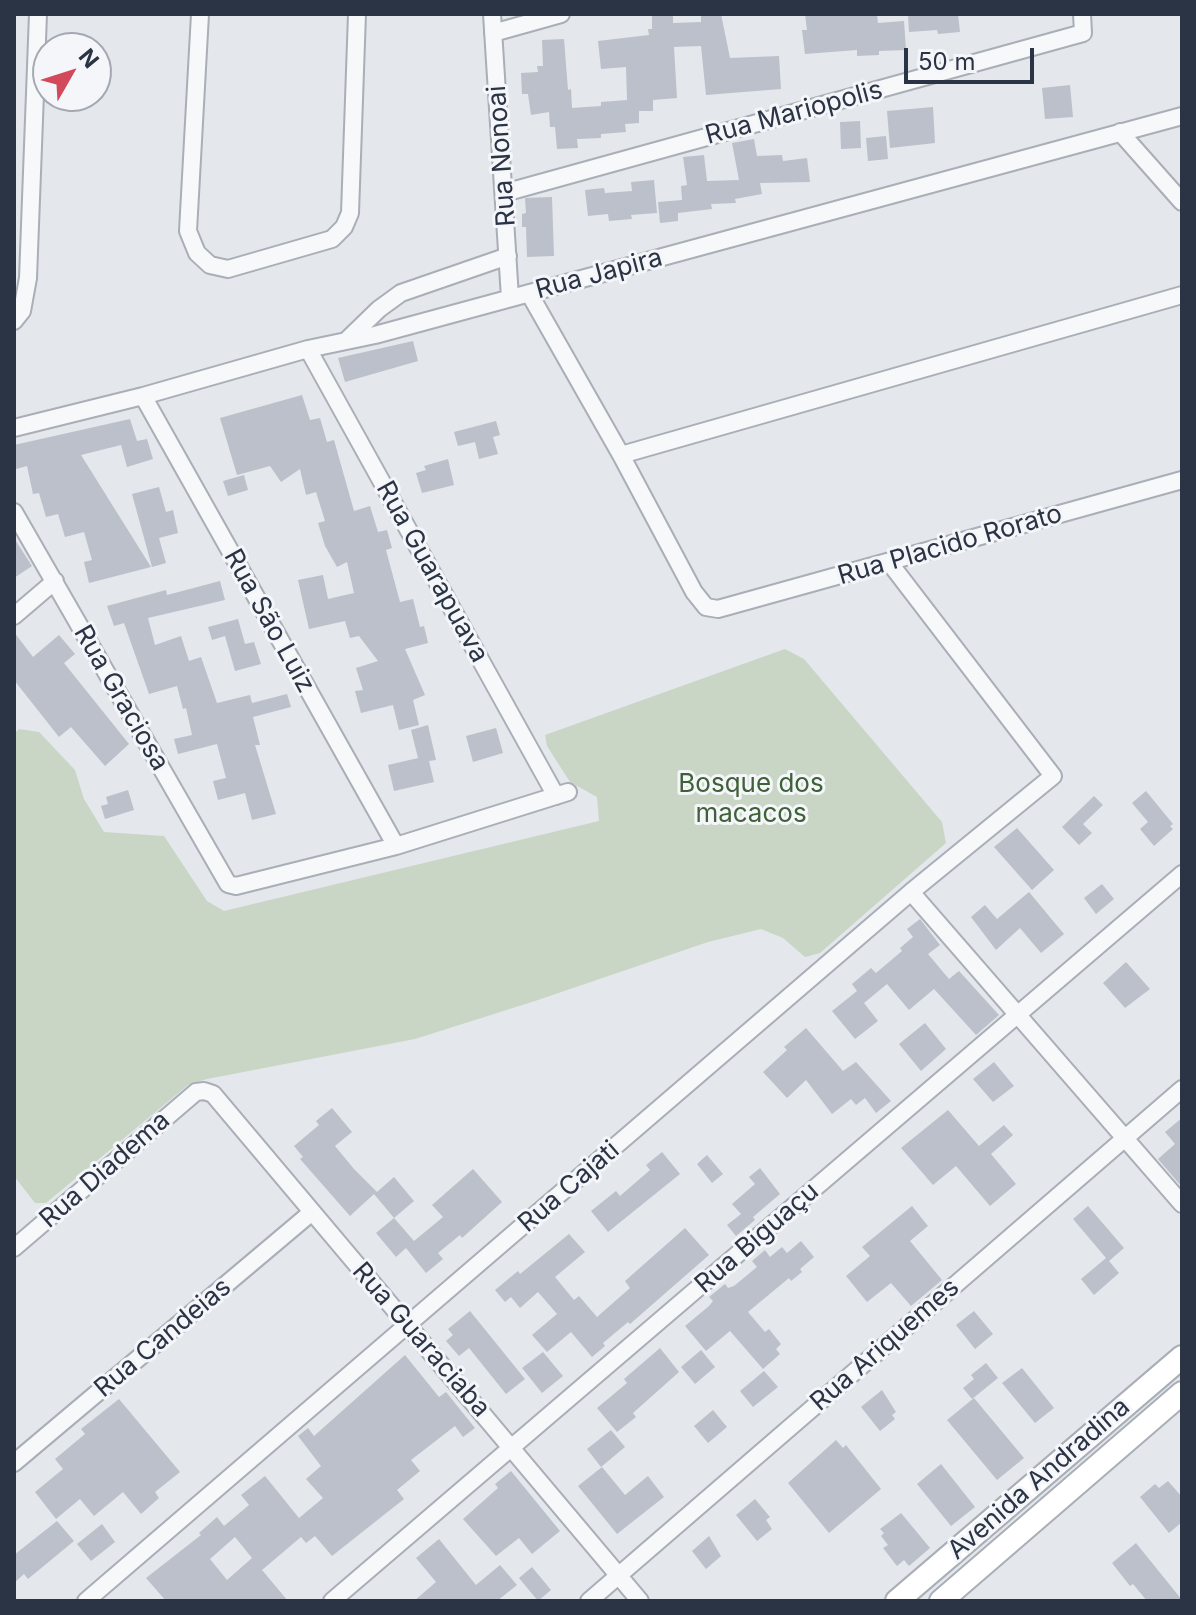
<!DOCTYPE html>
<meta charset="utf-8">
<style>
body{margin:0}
#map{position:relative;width:1196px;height:1615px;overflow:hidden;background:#e4e7ec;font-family:Inter,sans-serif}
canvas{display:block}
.frame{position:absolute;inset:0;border:16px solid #2b3445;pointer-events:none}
.north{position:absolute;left:32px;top:32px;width:80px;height:80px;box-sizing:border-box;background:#f4f6f9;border:2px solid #a4a8b1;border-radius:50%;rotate:51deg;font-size:22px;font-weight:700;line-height:32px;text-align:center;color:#2b3445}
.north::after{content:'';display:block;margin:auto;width:28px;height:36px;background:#d1495b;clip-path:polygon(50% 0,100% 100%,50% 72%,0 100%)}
.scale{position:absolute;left:904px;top:48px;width:130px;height:36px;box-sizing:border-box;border:4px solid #2b3445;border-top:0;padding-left:10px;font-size:24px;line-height:28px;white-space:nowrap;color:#2b3445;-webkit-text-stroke:6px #f4f6f9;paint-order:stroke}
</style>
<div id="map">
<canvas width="1196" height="1615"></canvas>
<div class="frame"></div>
<div class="north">N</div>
<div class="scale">50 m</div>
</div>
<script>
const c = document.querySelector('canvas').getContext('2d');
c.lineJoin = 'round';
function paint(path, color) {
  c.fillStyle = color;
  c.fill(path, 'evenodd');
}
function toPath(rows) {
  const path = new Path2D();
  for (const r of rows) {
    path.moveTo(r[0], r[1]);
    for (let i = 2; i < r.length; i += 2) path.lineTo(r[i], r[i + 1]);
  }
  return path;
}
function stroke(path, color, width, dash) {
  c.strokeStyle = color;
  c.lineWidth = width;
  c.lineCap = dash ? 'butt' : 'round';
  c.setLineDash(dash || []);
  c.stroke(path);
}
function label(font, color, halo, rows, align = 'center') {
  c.font = font + ' Inter,sans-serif';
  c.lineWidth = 6;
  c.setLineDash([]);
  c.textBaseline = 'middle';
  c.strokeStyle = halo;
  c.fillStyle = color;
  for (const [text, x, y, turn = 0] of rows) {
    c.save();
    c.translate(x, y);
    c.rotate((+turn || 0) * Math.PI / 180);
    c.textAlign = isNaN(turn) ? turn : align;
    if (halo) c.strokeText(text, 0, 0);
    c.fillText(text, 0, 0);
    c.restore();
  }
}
paint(toPath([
 [785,649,804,659,942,822,946,843,820,953,805,957,783,938,761,929,708,942,535,1001,415,1039,207,1079,188,1085,46,1203,35,1203,14,1176,14,734,19,729,39,732,75,770,84,799,104,832,164,836,207,901,224,911,599,821,597,797,570,782,547,746,545,735]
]), '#c9d6c5');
paint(toPath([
 [701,14,721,14,730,58,779,56,781,89,706,95,701,46,674,47,677,98,653,100,653,111,639,111,639,123,625,124,626,132,601,134,601,138,577,139,578,148,557,149,555,127,550,127,549,112,531,115,528,94,522,94,521,73,538,72,537,66,543,66,542,40,564,39,568,90,571,89,572,108,601,106,601,102,627,100,626,67,601,69,598,41,649,35,648,29,652,29,652,16,673,16,673,23,701,22],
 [805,14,877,15,878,23,904,21,906,50,879,51,879,55,857,56,857,50,805,54,802,30,807,30],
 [908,14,958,14,960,32,938,34,937,30,909,32],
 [1070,85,1073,117,1045,119,1042,88],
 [933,107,935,143,890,148,887,111],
 [860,121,861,148,841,149,840,122],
 [886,136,888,159,868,161,866,138],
 [754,139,757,156,782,155,783,161,807,158,810,182,760,183,762,194,735,199,736,203,711,204,712,209,678,213,678,221,660,223,658,202,682,200,681,186,687,185,683,157,704,155,707,181,739,180,732,143],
 [654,180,657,213,631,215,632,219,609,221,608,214,588,216,585,190,604,188,605,193,632,191,631,182],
 [552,197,554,256,527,257,526,227,522,227,522,214,526,213,525,198],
 [413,341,418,361,345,382,338,358],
 [302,395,310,420,320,418,327,442,334,440,354,511,370,506,378,532,387,530,392,548,386,550,400,602,413,599,420,627,424,626,428,643,405,649,425,695,413,700,419,725,399,730,393,705,361,713,355,691,363,690,356,668,378,661,359,636,350,638,345,621,309,629,298,580,323,575,328,599,354,593,347,562,337,567,325,546,318,523,325,521,316,492,306,495,300,469,281,482,270,466,237,475,220,418],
 [130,419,137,441,147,439,153,459,127,467,121,445,81,455,151,567,89,583,84,562,92,560,84,532,65,537,58,514,46,517,39,493,33,494,27,466,16,469,14,445],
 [496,421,500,435,493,437,498,454,479,459,475,442,458,446,454,432],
 [448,459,454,485,422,493,416,473,426,470,424,466],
 [244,475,248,490,228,496,223,481],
 [159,487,166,512,173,510,178,533,159,538,166,563,152,567,132,494],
 [14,538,32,566,14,578],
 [220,581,225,600,148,618,155,645,181,636,189,661,201,657,217,703,250,695,252,703,287,694,291,707,253,717,260,745,255,745,276,814,252,820,245,793,218,800,213,781,226,778,217,744,178,754,174,739,192,735,186,708,183,709,177,686,149,694,124,623,114,626,107,606,166,590,167,595],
 [238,619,245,644,254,642,261,664,235,671,225,636,212,640,208,627],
 [14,632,33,657,59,635,75,654,64,663,129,744,105,766,71,727,59,737,14,680],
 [428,725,436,760,429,761,434,782,394,791,388,765,418,758,411,730],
 [496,728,503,753,473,762,466,736],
 [128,790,134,810,105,819,101,806,108,804,106,797],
 [1146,791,1173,824,1170,826,1173,829,1154,846,1140,829,1148,822,1132,803],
 [1094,796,1103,805,1083,824,1092,833,1079,845,1062,827],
 [1017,828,1054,870,1032,890,994,847],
 [1102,884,1114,899,1096,914,1084,898],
 [1029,892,1064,934,1041,953,1020,928,996,950,971,917,985,905,997,919],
 [920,919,940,945,928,954,949,979,959,971,999,1015,976,1035,934,989,909,1010,887,984,864,1003,878,1021,855,1039,832,1011,857,991,852,984,871,968,876,973,902,951,900,948,913,937,907,929],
 [1126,962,1150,989,1125,1008,1103,983],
 [925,1023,946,1049,921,1071,899,1044],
 [806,1028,843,1071,856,1062,891,1101,876,1113,865,1098,856,1105,851,1099,832,1114,806,1080,787,1098,763,1072,787,1050,784,1047],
 [994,1062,1014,1086,993,1102,973,1079],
 [332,1108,352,1132,335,1146,354,1169,377,1192,394,1177,414,1201,394,1218,374,1194,350,1216,300,1159,303,1157,294,1146,319,1125,316,1121],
 [948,1110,979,1146,1004,1125,1013,1135,991,1154,1016,1184,990,1206,956,1166,933,1185,901,1148],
 [1182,1118,1182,1187,1158,1159,1175,1144,1165,1132],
 [662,1152,680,1174,608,1232,591,1211,616,1191,620,1196,650,1170,646,1165],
 [707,1155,723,1174,712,1183,697,1164],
 [760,1168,780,1194,753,1217,755,1220,736,1236,727,1225,741,1214,732,1204,755,1184,749,1177],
 [473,1169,502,1202,462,1238,460,1235,438,1253,443,1259,426,1273,406,1248,396,1257,376,1233,394,1218,414,1241,443,1217,432,1205],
 [912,1206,928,1226,910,1241,942,1280,911,1306,891,1283,867,1302,846,1276,870,1256,862,1247],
 [1088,1206,1124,1248,1109,1261,1119,1273,1094,1295,1081,1279,1106,1258,1073,1219],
 [685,1228,709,1255,630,1324,628,1322,603,1343,605,1346,592,1357,571,1332,547,1352,532,1335,557,1314,538,1292,520,1308,511,1297,505,1302,495,1290,518,1271,520,1274,569,1234,585,1252,555,1277,574,1300,579,1296,597,1317,630,1288,625,1281],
 [801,1241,814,1257,800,1269,802,1272,791,1281,789,1278,748,1312,765,1332,769,1329,781,1344,776,1349,780,1354,763,1369,730,1331,706,1351,685,1326,709,1306,713,1301,709,1297,725,1284,728,1288,734,1286,757,1267,752,1261,765,1250,770,1257,782,1247,787,1253],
 [470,1311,525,1379,506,1394,469,1348,459,1356,446,1341,453,1335,448,1329],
 [974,1311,993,1334,975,1349,956,1325],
 [660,1348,679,1372,633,1413,636,1417,617,1432,597,1408,627,1383,624,1379],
 [701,1350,715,1367,695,1384,681,1367],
 [543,1352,563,1376,542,1393,522,1368],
 [405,1355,439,1397,446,1392,475,1428,463,1437,455,1426,411,1460,420,1471,397,1490,404,1499,332,1556,315,1536,306,1543,301,1537,262,1570,288,1601,166,1601,146,1578,201,1535,199,1533,217,1517,224,1526,249,1505,241,1495,265,1476,299,1518,323,1498,306,1479,321,1466,298,1436,308,1428,314,1436],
 [235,1537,252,1558,227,1580,210,1559],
 [986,1363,998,1378,972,1399,963,1388,974,1379,971,1375],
 [1022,1368,1054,1408,1035,1423,1002,1383],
 [764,1371,778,1387,753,1407,740,1391],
 [882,1390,896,1412,892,1415,895,1419,880,1431,861,1407],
 [974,1398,1024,1458,997,1480,947,1420],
 [119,1399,180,1472,155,1492,159,1498,141,1514,123,1492,94,1516,80,1499,56,1519,35,1492,63,1469,55,1459,85,1434,81,1429],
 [713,1410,727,1427,708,1443,694,1426],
 [611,1430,625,1447,601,1467,587,1449],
 [836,1440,843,1448,846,1445,881,1489,829,1533,788,1483],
 [941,1464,975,1507,951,1526,917,1484],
 [602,1467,625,1495,648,1476,664,1497,617,1534,578,1486],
 [511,1471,560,1531,532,1554,519,1538,496,1556,463,1519,498,1488,495,1484],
 [1168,1481,1182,1497,1182,1522,1169,1533,1140,1497,1155,1484,1159,1488],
 [755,1499,770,1517,766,1520,772,1529,757,1541,736,1515],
 [901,1513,930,1548,909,1566,904,1560,897,1566,883,1548,888,1545,881,1536,884,1533,880,1529],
 [57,1521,74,1541,28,1579,24,1574,14,1583,14,1555],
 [102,1524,115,1542,91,1561,77,1544],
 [709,1536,721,1556,706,1569,692,1551],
 [439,1539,476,1585,500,1565,517,1585,497,1601,414,1601,436,1582,416,1558],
 [1136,1543,1182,1600,1182,1601,1147,1601,1133,1584,1130,1586,1112,1563],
 [532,1567,551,1590,538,1601,519,1578]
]), '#bbc0ca');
const street = toPath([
 [200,14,188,231,197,253,210,265,228,269,332,239,344,227,350,213,357,14],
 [492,14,510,298],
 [493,33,561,14],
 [1120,132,1182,202],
 [504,193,1083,33,1082,14],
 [529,293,621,455,694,592,706,607,718,609,1182,480],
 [14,321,22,311,28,278,38,14],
 [347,340,379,309,401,293,508,256],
 [308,349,556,796],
 [143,396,396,846],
 [14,428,143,396,308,349,375,335,1182,116],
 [621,455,1182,295],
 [14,512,228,884,236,886,396,846,568,792],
 [14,616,55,581],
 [911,892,1182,1204],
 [14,1248,196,1092,204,1091,213,1094,640,1601],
 [14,1463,312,1212],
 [86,1601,911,892,1053,776,889,562],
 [332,1601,1182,874],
 [589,1601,1182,1089]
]);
const secondary = toPath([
 [897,1601,1182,1357],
 [941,1601,1182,1393]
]);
stroke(street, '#a9aeb7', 20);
stroke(secondary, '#a9aeb7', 26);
stroke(street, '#f7f8fa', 16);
stroke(secondary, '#fff', 22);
label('26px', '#2b3445', '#f4f6f9', [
 ["Rua Mariopolis",794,113,-15],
 ["Rua Nonoai",502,156,-94],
 ["Rua Japira",599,274,-15],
 ["Rua Placido Rorato",950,545,-16],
 ["Rua Guarapuava",432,572,61],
 ["Rua São Luiz",269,621,61],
 ["Rua Graciosa",121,698,60],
 ["Rua Diadema",105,1170,-41],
 ["Rua Cajati",569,1187,-41],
 ["Rua Biguaçu",757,1238,-41],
 ["Rua Candeias",163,1338,-40],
 ["Rua Guaraciaba",421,1340,49],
 ["Rua Ariquemes",885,1345,-41],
 ["Avenida Andradina",1039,1479,-41]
]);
label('26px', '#3f6138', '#f4f6f9', [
 ["Bosque dos",751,784],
 ["macacos",751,814]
]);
</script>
